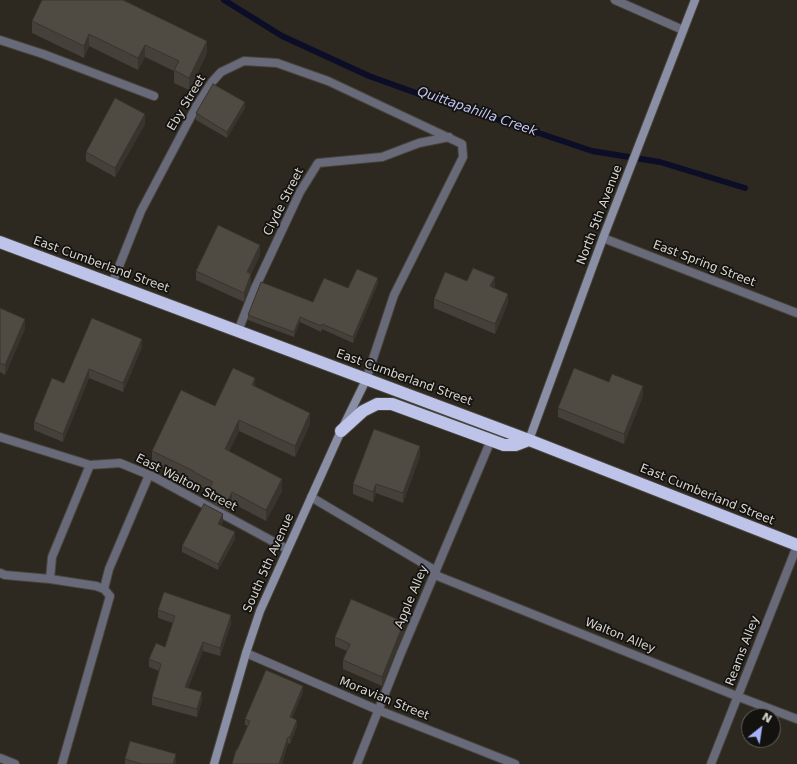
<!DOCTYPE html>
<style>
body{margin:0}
#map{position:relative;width:797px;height:764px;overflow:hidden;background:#2d2921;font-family:"DejaVu Sans",sans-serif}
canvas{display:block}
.north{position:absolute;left:741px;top:708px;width:40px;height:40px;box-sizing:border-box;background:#14120f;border:1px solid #62605c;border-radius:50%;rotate:30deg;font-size:11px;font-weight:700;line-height:16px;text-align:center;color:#d8d5d0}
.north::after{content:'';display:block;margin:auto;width:14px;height:18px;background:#a6b1fc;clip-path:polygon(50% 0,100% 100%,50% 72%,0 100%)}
</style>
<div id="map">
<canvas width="797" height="764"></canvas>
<div class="north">N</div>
</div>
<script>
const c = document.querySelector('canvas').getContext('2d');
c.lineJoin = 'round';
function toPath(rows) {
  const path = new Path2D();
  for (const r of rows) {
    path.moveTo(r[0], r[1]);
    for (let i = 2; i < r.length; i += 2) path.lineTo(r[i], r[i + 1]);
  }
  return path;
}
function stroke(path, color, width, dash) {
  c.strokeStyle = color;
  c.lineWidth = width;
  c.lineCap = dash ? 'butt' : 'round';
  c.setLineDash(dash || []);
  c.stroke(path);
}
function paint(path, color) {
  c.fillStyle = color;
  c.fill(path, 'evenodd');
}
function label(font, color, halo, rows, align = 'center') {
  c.font = font + ' "DejaVu Sans",sans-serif';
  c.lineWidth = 3.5;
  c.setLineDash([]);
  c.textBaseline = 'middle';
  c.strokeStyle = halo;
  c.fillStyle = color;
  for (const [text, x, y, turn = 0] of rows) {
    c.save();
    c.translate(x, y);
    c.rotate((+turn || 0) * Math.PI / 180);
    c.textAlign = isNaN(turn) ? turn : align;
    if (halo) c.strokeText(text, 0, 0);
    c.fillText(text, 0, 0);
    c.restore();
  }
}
stroke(toPath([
 [224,0,282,36,369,76,444,103,512,124,592,151,660,162,745,188]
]), '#0c0d27', 6);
const lane = toPath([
 [615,0,683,30],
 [0,40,43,54,154,96],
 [603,238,797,313],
 [112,284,141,211,196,107,212,82,221,72,244,61,277,63,328,81,462,144,463,157,394,295,366,380],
 [238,331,255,288,300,192,318,163,382,157,419,143,449,137],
 [0,437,90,465,120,463,154,477,287,549],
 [311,497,436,571],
 [0,573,5,575,50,579],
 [435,575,739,697,797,719],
 [104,589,109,569,149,475],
 [62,764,110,596,104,589,96,586,50,579,52,557,90,465],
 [357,764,401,653,491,440],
 [711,764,797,546]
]);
const street = toPath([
 [246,653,378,710,515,764],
 [0,758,15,764]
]);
const secondary = toPath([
 [529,440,603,238,695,0],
 [214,764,246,653,260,611,341,431,366,380]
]);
const highway = toPath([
 [0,242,529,440,797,545],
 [341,431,363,411,377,404,392,404,504,445,516,445,529,440]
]);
stroke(lane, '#48453d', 10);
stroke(street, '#48453d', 10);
stroke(secondary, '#48453d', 10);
stroke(highway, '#48453d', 14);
stroke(lane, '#686a79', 8);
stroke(street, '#686a79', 8);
stroke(secondary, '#8a8fa6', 8);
stroke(highway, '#bec4e9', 12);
paint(toPath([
 [32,21,207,53,189,90,174,83,174,71,145,57,138,70,89,46,84,58,32,33],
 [245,108,227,138,196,120,196,113],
 [145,124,115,177,86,161,86,152],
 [260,255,251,274,251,283,244,302,196,280,196,271],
 [467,281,495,286,494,288,508,303,495,334,434,308,434,299],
 [378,283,353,343,322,329,321,332,300,322,294,337,248,320,248,315,313,302,348,288],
 [0,308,25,329,5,375,0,372],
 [92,318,142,347,123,392,89,378,63,442,34,430,34,422,64,383],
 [643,396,624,444,558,417,558,408],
 [215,406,310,424,295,457,239,431,229,451,282,491,266,521,232,503,228,511,209,501,209,491,194,483,194,482,152,462,152,451],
 [420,456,403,503,376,493,373,502,353,494,353,484],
 [223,521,221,525,235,539,218,570,182,552,182,546],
 [158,610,231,624,220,656,203,651,188,688,202,700,197,717,152,705,152,697,159,671,149,667,149,659,165,647,173,623,158,618],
 [404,632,382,686,343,669,343,660,347,651,335,646,335,637],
 [303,692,292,718,297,726,290,744,288,743,282,764,232,764,248,726,245,725,245,719],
 [125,759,176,761,175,764,125,764]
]), '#454039');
paint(toPath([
 [89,34,89,46,84,58,84,46],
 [207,41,207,53,189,90,189,78],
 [145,45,145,57,138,70,138,58],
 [245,102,245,108,227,138,227,132],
 [145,114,145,124,115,177,115,168],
 [260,245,260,255,247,282,247,272],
 [251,274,251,283,244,302,244,293],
 [495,277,495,286,490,296,490,286],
 [378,278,378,283,353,343,353,337],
 [508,294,508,303,495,334,495,324],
 [300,317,300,322,294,337,294,332],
 [25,319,25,329,5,375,5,365],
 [142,339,142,347,123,392,123,383],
 [89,369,89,378,63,442,63,434],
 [255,378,255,389,252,385],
 [643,386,643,396,624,444,624,434],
 [310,413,310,424,295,457,295,446],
 [239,420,239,431,225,460,225,449],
 [420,446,420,456,403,503,403,493],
 [282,479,282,491,266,521,266,510],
 [376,484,376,493,373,502,373,492],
 [232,492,232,503,228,511,228,500],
 [223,514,223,521,218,530,218,524],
 [235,532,235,539,218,570,218,564],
 [231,615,231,624,220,656,220,648],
 [404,622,404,632,382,686,382,677],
 [203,642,203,651,185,696,185,687],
 [303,686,303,692,290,723,290,717],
 [202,692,202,700,197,717,197,709],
 [297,720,297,726,290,744,290,737],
 [288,737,288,743,282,764,279,764],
 [176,754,176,761,175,764,173,764]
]), '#38342e');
const building = toPath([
 [42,0,123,0,207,41,189,78,174,70,179,61,145,45,138,58,89,34,84,46,32,21,42,0],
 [213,84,245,102,227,132,196,113,213,84],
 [115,98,145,114,115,168,86,152,115,98],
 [218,225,260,245,247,272,251,274,244,293,196,271,218,225],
 [473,268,495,277,490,286,508,294,495,324,434,299,445,272,467,281,473,268],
 [357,269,378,278,353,337,322,324,321,326,300,317,294,332,248,315,261,282,313,302,324,278,348,288,357,269],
 [0,308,25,319,5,365,0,363,0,308],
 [92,318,142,339,123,383,89,369,63,434,34,422,52,378,64,383,92,318],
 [233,368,255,378,252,385,310,413,295,446,239,420,225,449,282,479,266,510,232,492,228,500,209,489,213,482,194,472,194,471,152,451,181,390,215,406,233,368],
 [574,368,609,382,612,374,643,386,624,434,558,408,574,368],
 [374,429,420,446,403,493,376,484,373,492,353,484,374,429],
 [204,504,223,514,218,524,235,532,218,564,182,546,204,504],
 [164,592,231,615,220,648,203,642,185,687,202,692,197,709,152,697,161,664,149,659,156,643,165,647,175,616,158,610,164,592],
 [351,599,404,622,382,677,343,660,350,644,335,637,351,599],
 [266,670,303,686,290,717,297,720,290,737,288,737,279,764,232,764,236,750,237,750,250,721,245,719,266,670],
 [130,741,176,754,173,764,142,764,125,759,130,741]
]);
paint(building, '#504b42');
stroke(building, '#38342e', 1);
label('12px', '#d8d5d0', '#14120f', [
 ["Eby Street",187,103,-59],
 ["Clyde Street",284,202,-63],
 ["North 5th Avenue",600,215,-69],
 ["East Spring Street",704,264,21],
 ["East Cumberland Street",101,265,20],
 ["East Cumberland Street",404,378,20],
 ["East Walton Street",186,483,27],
 ["East Cumberland Street",707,495,22],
 ["South 5th Avenue",269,563,-66],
 ["Apple Alley",412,597,-67],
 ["Walton Alley",620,636,22],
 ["Reams Alley",743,651,-69],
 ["Moravian Street",384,699,22]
]);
label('italic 13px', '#c0c8f7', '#14120f', [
 ["Quittapahilla Creek",477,112,19]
]);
</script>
